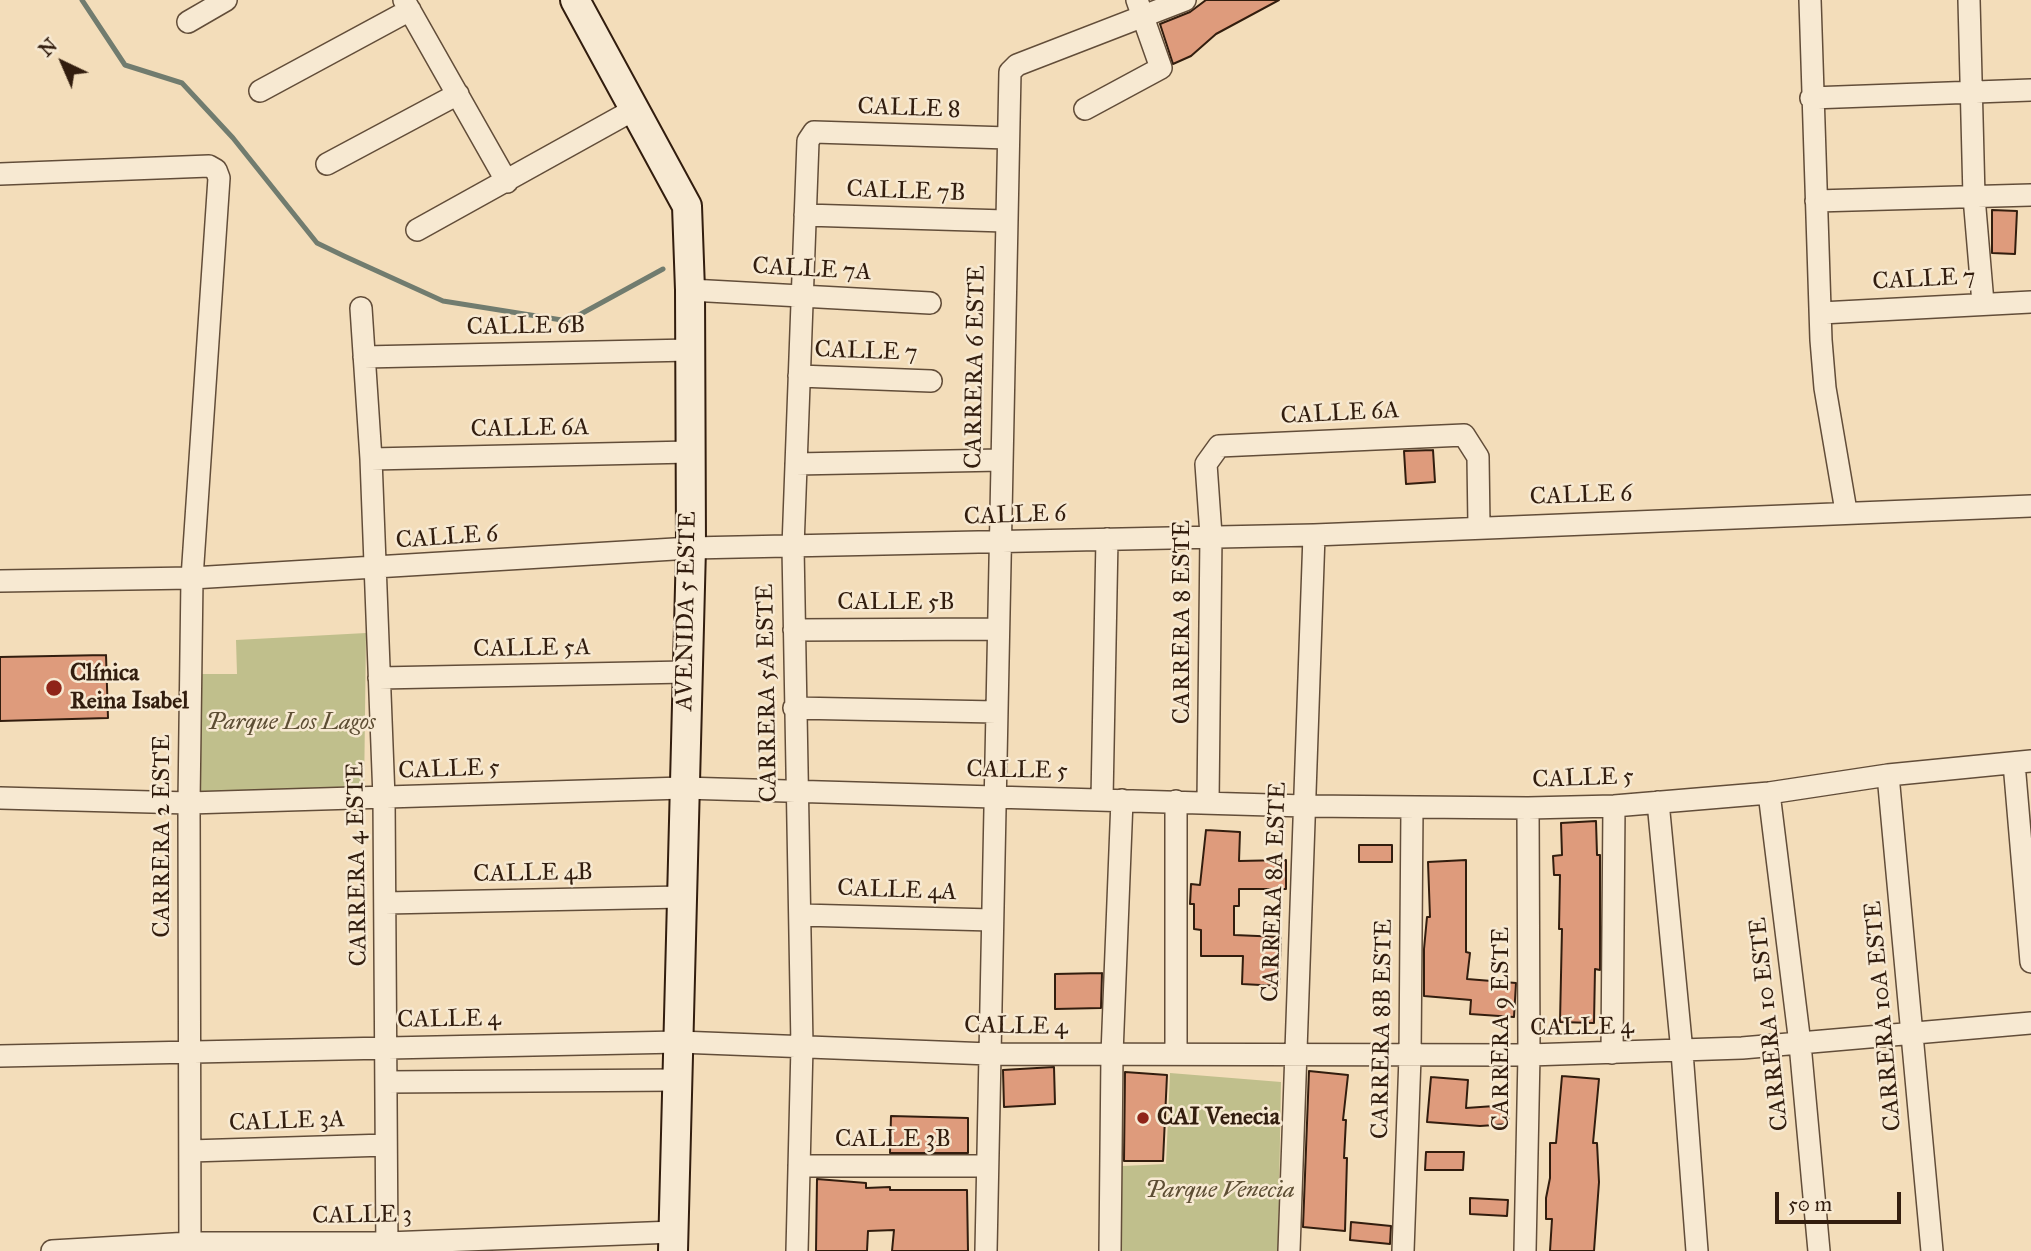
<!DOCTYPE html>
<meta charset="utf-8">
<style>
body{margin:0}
#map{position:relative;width:2031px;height:1251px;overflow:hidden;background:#f3ddba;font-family:"IM FELL Great Primer",serif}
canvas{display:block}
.north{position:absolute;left:28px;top:28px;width:70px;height:70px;-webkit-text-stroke:5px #f7e9d2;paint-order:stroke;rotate:316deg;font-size:19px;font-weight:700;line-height:28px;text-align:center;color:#321d0e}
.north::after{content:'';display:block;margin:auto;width:24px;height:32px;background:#321d0e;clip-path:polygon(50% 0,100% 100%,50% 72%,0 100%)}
.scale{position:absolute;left:1775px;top:1192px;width:126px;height:32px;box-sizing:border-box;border:4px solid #321d0e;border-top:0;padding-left:9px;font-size:21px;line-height:24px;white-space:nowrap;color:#321d0e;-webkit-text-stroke:5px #f7e9d2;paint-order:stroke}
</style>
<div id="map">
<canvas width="2031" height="1251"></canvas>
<div class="north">N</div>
<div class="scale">50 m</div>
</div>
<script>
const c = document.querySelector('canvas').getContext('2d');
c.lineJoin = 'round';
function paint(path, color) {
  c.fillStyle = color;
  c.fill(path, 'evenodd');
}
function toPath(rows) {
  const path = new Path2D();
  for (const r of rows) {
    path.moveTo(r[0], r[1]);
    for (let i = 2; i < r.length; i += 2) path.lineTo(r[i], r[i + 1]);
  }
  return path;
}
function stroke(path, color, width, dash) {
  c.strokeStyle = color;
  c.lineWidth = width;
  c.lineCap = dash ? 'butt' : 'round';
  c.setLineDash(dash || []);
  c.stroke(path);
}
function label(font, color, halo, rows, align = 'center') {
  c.font = font + ' "IM FELL Great Primer",serif';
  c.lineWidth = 5;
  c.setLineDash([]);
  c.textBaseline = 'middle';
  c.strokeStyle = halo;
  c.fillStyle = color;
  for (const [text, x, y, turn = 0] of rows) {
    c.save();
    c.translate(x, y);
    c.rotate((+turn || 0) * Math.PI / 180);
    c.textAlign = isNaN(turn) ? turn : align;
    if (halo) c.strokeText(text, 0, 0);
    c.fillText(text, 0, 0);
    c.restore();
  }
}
paint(toPath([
 [366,633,364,795,193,798,195,674,237,674,236,640],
 [1170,1073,1281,1082,1278,1251,1122,1251,1122,1166,1166,1164]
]), '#c0bf8c');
stroke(toPath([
 [82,0,125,65,182,83,233,138,317,243,344,256,443,301,568,321,663,269]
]), '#717c6f', 5);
const building = toPath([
 [1206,0,1279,0,1216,34,1191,56,1173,64,1160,24,1190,12,1206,0],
 [1992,210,2017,211,2015,254,1992,253,1992,210],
 [1433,450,1435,482,1406,484,1404,451,1433,450],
 [106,655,108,718,0,721,0,657,106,655],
 [1596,821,1597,855,1600,855,1600,970,1595,969,1594,1023,1560,1022,1562,929,1559,929,1560,875,1554,875,1553,856,1562,855,1561,823,1596,821],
 [1206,830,1240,832,1239,861,1286,860,1286,889,1239,889,1239,906,1234,906,1234,935,1281,937,1279,986,1242,984,1243,956,1201,956,1201,930,1194,929,1194,904,1190,904,1191,884,1200,885,1206,830],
 [1359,845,1392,845,1392,862,1359,862,1359,845],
 [1466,860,1466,952,1470,953,1467,979,1516,983,1514,1017,1470,1014,1471,1000,1424,996,1424,949,1427,917,1430,917,1428,862,1466,860],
 [1102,973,1101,1008,1055,1009,1055,974,1102,973],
 [1054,1067,1055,1104,1004,1107,1003,1070,1054,1067],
 [1309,1071,1348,1075,1343,1120,1346,1120,1344,1158,1347,1158,1345,1231,1303,1227,1309,1071],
 [1125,1072,1167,1075,1163,1161,1124,1161,1125,1072],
 [1562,1076,1599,1079,1593,1143,1597,1143,1599,1182,1594,1251,1550,1251,1552,1219,1546,1219,1546,1198,1550,1178,1550,1143,1556,1143,1562,1076],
 [1431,1077,1468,1080,1466,1108,1509,1105,1509,1124,1480,1126,1427,1122,1431,1077],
 [891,1116,968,1118,968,1153,890,1153,891,1116],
 [1426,1152,1464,1152,1463,1170,1425,1170,1426,1152],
 [817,1179,866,1183,866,1188,890,1187,890,1190,967,1190,968,1251,892,1251,894,1230,868,1231,867,1251,816,1251,817,1179],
 [1470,1198,1508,1200,1507,1216,1470,1214,1470,1198],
 [1351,1222,1391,1226,1390,1244,1350,1240,1351,1222]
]);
paint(building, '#de9b7c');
stroke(building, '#321d0e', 2);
const street = toPath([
 [404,0,507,182],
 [1810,0,1821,340,1825,388,1846,511],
 [1969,0,1974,197,1983,303],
 [188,22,226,0],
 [260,91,410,10],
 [1811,98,2031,90],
 [1085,109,1161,68,1137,0],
 [327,164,458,94],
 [0,174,209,166,216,170,219,178,192,578,189,803,190,1251],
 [1816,201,2031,195],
 [805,215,1005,221],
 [417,230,635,109],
 [690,290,930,303],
 [361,308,371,459,384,798,387,1251],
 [1821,313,2031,302],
 [364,357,690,350],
 [799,376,931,381],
 [371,459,690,452],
 [796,464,1001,460],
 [0,581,192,578,691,548,1314,535,2031,506],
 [794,630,998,629],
 [379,678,686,672],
 [794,708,996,712],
 [2014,763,2031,962],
 [1888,775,1932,1251],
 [1769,793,1800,1044,1819,1251],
 [0,798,189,803,683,788,1305,806,1528,808,1614,806,1769,793,1888,775,2031,761],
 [1102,799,1107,539],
 [1176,801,1176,1053],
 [1208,802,1211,535,1206,464,1219,446,1464,435,1478,457,1479,526],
 [1658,802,1682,1052,1697,1251],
 [385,903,682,897],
 [801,915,992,920],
 [1612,1053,1614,806],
 [0,1056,679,1042,990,1054,1529,1055,1742,1048,2031,1023],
 [386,1082,677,1080],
 [190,1151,386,1145],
 [799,1166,987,1166],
 [52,1251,190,1243,387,1243,674,1232],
 [797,1251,802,1046,793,547,808,141,814,132,1008,138],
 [986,1251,1010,72,1017,65,1185,0],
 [1110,1251,1112,1054,1122,800],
 [1289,1251,1314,535],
 [1403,1251,1410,1057,1412,808],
 [1525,1251,1529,1055,1528,808]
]);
const secondary = toPath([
 [575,0,687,206,690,290,691,548,673,1251]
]);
stroke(street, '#624d39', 24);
stroke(secondary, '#321d0e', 32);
stroke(street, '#f7e9d2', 21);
stroke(secondary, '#f7e9d2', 28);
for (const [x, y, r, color] of [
 [54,688,9,"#8f2418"],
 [1143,1118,7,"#8f2418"]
]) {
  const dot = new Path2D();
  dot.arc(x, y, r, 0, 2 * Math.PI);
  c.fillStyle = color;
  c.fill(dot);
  stroke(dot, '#f7e9d2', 2.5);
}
label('24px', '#321d0e', '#f7e9d2', [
 ["CALLE 8",909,109,2],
 ["CALLE 7B",906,192,2],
 ["CALLE 7A",812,270,3],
 ["CALLE 7",1924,280,-3],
 ["CALLE 6B",526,327,-1],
 ["CALLE 7",866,352,2],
 ["CARRERA 6 ESTE",976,367,-89],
 ["CALLE 6A",1340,414,-3],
 ["CALLE 6A",530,429,-1],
 ["CALLE 6",1581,496,-2],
 ["CALLE 6",1015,516,-2],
 ["CALLE 6",447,538,-4],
 ["CALLE 5B",896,603],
 ["AVENIDA 5 ESTE",687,611,-89],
 ["CARRERA 8 ESTE",1183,622,-90],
 ["CALLE 5A",532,649,-1],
 ["CARRERA 5A ESTE",768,693,-91],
 ["CALLE 5",449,770,-2],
 ["CALLE 5",1017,771,1],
 ["CALLE 5",1583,779,-2],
 ["CARRERA 2 ESTE",163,836,-90],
 ["CARRERA 4 ESTE",358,864,-91],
 ["CALLE 4B",533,874,-1],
 ["CALLE 4A",897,891,2],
 ["CARRERA 8A ESTE",1275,892,-88],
 ["CARRERA 10A ESTE",1884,1016,-95],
 ["CALLE 4",449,1020,-1],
 ["CARRERA 10 ESTE",1770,1024,-96],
 ["CALLE 4",1016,1027,1],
 ["CALLE 4",1582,1028,-1],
 ["CARRERA 8B ESTE",1383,1029,-89],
 ["CARRERA 9 ESTE",1502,1029,-90],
 ["CALLE 3A",287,1122,-2],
 ["CALLE 3B",893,1140],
 ["CALLE 3",362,1216,-1]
]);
label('bold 24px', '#321d0e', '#f7e9d2', [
 ["Clínica",70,674],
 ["Reina Isabel",70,702],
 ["CAI Venecia",1157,1118]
], 'left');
label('italic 24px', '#5d4e34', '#f7e9d2', [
 ["Parque Los Lagos",291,723],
 ["Parque Venecia",1220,1191]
]);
</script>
